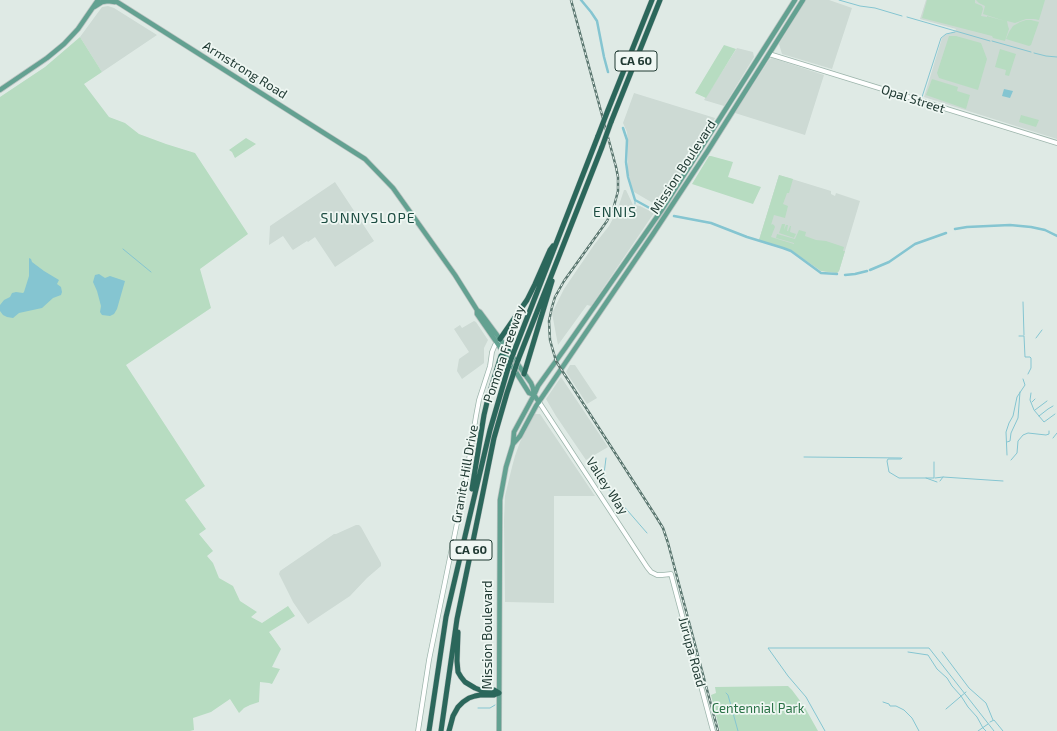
<!DOCTYPE html>
<style>
body{margin:0}
canvas{display:block;background:#dfeae5}
</style>
<canvas width="1057" height="731"></canvas>
<script>
const c = document.querySelector('canvas').getContext('2d');
c.lineJoin = 'round';
function paint(path, color) {
  c.fillStyle = color;
  c.fill(path, 'evenodd');
}
function toPath(rows) {
  const path = new Path2D();
  for (const r of rows) {
    path.moveTo(r[0], r[1]);
    for (let i = 2; i < r.length; i += 2) path.lineTo(r[i], r[i + 1]);
  }
  return path;
}
function stroke(path, color, width, dash) {
  c.strokeStyle = color;
  c.lineWidth = width;
  c.lineCap = dash ? 'butt' : 'round';
  c.setLineDash(dash || []);
  c.stroke(path);
}
function label(font, color, halo, rows, align = 'center') {
  c.font = font + ' "Exo 2",sans-serif';
  c.lineWidth = 3.5;
  c.setLineDash([]);
  c.textBaseline = 'middle';
  c.strokeStyle = halo;
  c.fillStyle = color;
  for (const [text, x, y, turn = 0] of rows) {
    c.save();
    c.translate(x, y);
    c.rotate((+turn || 0) * Math.PI / 180);
    c.textAlign = isNaN(turn) ? turn : align;
    if (halo) c.strokeText(text, 0, 0);
    c.fillText(text, 0, 0);
    c.restore();
  }
}
paint(toPath([
 [806,0,829,0,852,8,832,69,782,54,779,44],
 [926,0,1057,0,1057,139,924,97,942,38,945,35,955,32,956,29,920,19],
 [108,6,114,8,157,35,102,72,80,37,102,7],
 [737,48,753,52,754,57,724,106,704,100],
 [772,58,824,75,805,135,735,113,769,60],
 [634,93,715,118,661,205,658,206,634,192,632,187,628,172,628,145,627,132,623,123],
 [779,175,831,191,831,194,835,196,836,193,860,201,839,271,837,273,821,271,791,250,759,240],
 [335,182,374,241,335,267,315,237,308,242,307,241,293,250,292,249,283,236,269,245,270,226],
 [624,190,626,190,633,205,640,206,654,213,591,306,587,305,558,345,552,313,564,289,594,245,609,226,617,211],
 [474,321,476,322,488,340,484,348,484,363,462,379,457,371,459,359,469,352,454,329,460,325,462,328],
 [570,365,575,365,597,398,587,404,566,372],
 [561,377,608,447,586,460,556,416,546,399],
 [535,414,540,414,595,496,554,496,554,603,505,602,504,520,505,496,512,467,515,456,520,442],
 [356,525,359,525,361,527,381,563,381,566,367,578,350,596,308,624,293,602,279,574,280,571,334,534,336,534]
]), '#cddad4');
paint(toPath([
 [927,0,975,0,975,3,982,6,983,9,981,16,987,17,987,16,1005,21,983,14,985,6,979,3,976,0,1045,0,1039,20,1034,19,1026,19,1015,23,1007,21,1008,26,1009,29,1005,41,993,38,992,36,922,18],
 [1026,20,1031,20,1039,22,1031,45,1029,46,1006,39,1009,32,1013,26,1020,22],
 [949,36,956,36,981,43,987,59,978,90,939,78,937,73],
 [80,37,102,72,84,84,109,117,125,123,139,134,166,144,195,153,248,234,200,269,211,308,126,365,205,486,185,500,206,529,199,534,213,551,207,556,213,563,219,578,233,586,240,601,257,612,251,617,262,623,288,606,295,616,269,632,281,649,272,667,280,669,272,684,269,683,260,682,259,702,250,705,244,708,239,713,230,699,211,712,193,718,194,730,190,731,0,731,0,97,45,67],
 [724,45,736,49,706,98,695,93],
 [1000,49,1016,54,1009,76,1005,75,1006,70,995,67],
 [932,79,958,87,957,91,970,95,966,109,926,95],
 [1021,115,1039,120,1036,127,1019,122],
 [246,138,256,144,235,158,232,152,229,150],
 [709,156,711,156,733,162,728,177,761,187,753,204,692,184],
 [779,175,793,179,789,193,787,193,783,204,788,206,785,218,774,215,771,225,772,224,774,225,775,227,771,237,794,244,794,243,776,238,777,234,795,239,799,230,806,232,805,236,816,240,826,241,844,247,843,251,845,251,839,271,837,273,821,271,791,250,759,240],
 [782,224,785,224,784,230,786,225,788,225,787,231,788,231,790,226,791,226,790,232,796,234,794,238,779,233],
 [788,686,792,690,804,706,818,731,720,731,711,695,716,693,715,687]
]), '#b7dcc1');
paint(toPath([
 [1004,89,1013,91,1010,98,1002,96],
 [29,258,31,259,32,262,44,271,59,280,57,284,61,287,62,292,61,295,53,298,42,308,19,313,13,318,7,317,3,315,0,311,0,305,4,300,10,297,12,293,16,292,23,293,24,292,29,276],
 [99,274,105,278,110,276,125,281,117,309,114,314,110,316,102,315,100,312,101,306,97,291,93,282,95,275]
]), '#85c5d1');
stroke(toPath([
 [839,0,860,6,875,8,902,16],
 [907,17,990,41],
 [992,41,1031,52],
 [1034,53,1046,56,1057,57],
 [922,97,941,38,946,34,955,32],
 [635,200,635,204],
 [123,249,151,272],
 [1023,302,1024,335],
 [1019,336,1024,336,1025,357,1030,357,1031,358,1031,368,1028,374],
 [1036,338,1042,330],
 [1031,393,1030,400,1034,410,1044,422,1055,414],
 [1032,402,1035,399],
 [1035,410,1047,401],
 [1039,416,1048,409,1053,406],
 [1053,438,1057,433],
 [1007,442,1010,441,1011,433,1018,418,1020,392],
 [1007,455,1006,432,1009,423,1013,416,1017,397,1025,385,1023,379],
 [804,457,901,458],
 [606,458,604,474,604,481,608,488,647,533],
 [902,458,901,459,888,459,887,461,889,472,899,478,934,478,934,462],
 [1011,460,1017,453,1018,441,1023,435,1028,433,1046,435,1049,434,1049,431],
 [926,478,937,482],
 [935,478,943,477,1003,481],
 [940,481,943,477],
 [908,652,928,655,937,669,947,678,952,686,961,696,968,707,977,717,983,728,986,731],
 [942,652,969,688,986,703,993,720],
 [726,693,728,695,738,731],
 [883,702,889,704,890,706,896,706,904,710,912,718,919,731],
 [478,708,490,708,495,705],
 [946,709,966,692],
 [990,722,994,720,1003,731],
 [825,731,806,697,788,676,768,648,929,648,994,731],
 [978,731,988,724]
]), '#85c5d1', 1);
stroke(toPath([
 [581,0,591,12,597,21,604,57,608,72],
 [623,128,627,140,626,162,628,177,635,200,655,211],
 [674,216,711,223,747,237,783,248,791,251,821,273,837,274],
 [955,229,967,227,1010,225,1031,227,1045,230,1057,236],
 [870,270,889,262,915,244,946,233],
 [845,275,855,274,867,271]
]), '#85c5d1', 2.5);
const secondary = toPath([
 [769,54,1057,143],
 [539,402,647,567,651,572,657,575,662,575,671,574,713,731],
 [418,731,429,660,465,484,476,416,479,400,490,366,492,352,495,345,499,341]
]);
const primary = toPath([
 [114,0,365,159,393,188,455,275,477,310,477,314,504,353,529,393,534,395],
 [94,7,102,2,108,1,115,2],
 [0,90,47,58,64,44,78,29,98,0],
 [477,310,480,312,500,339,531,383,533,388,534,395,539,402],
 [513,444,520,436,536,406,653,234,707,152,803,0],
 [499,731,500,500,506,467,513,444,514,432,534,395,538,386,566,347,661,211,795,0]
]);
const highway = toPath([
 [608,110,652,0],
 [611,122,660,0],
 [500,339,527,300,535,284,550,250,553,246],
 [513,354,598,136],
 [518,360,602,147],
 [524,374,552,281],
 [472,489,484,415,488,398,500,359,501,356,508,350],
 [458,632,457,661,458,672,461,677,465,682,475,688,480,690,494,690,499,693],
 [429,731,446,617,490,430,509,365],
 [441,731,457,619,479,512,494,438,507,393,514,372],
 [449,731,453,716,458,707,463,702,469,698,475,696,480,695,494,695,499,693]
]);
stroke(secondary, '#9eb6ad', 5.5);
stroke(primary, '#bcc4c2', 6);
stroke(highway, '#bcc4c2', 6);
stroke(secondary, '#fff', 4);
stroke(primary, '#63a191', 4.5);
stroke(highway, '#2b675b', 5);
const rail = toPath([
 [571,0,616,167,618,177,618,191,614,206,607,221,564,281,555,297,552,307,549,321,550,340,556,361,561,369,655,515,663,528,668,543,718,731]
]);
stroke(rail, '#5a766f', 2.5);
stroke(rail, '#eff7f3', 1, [3]);
const highwayBridge = toPath([
 [598,136,608,110],
 [602,147,611,122],
 [509,365,513,354],
 [514,372,518,360]
]);
stroke(highwayBridge, '#bcc4c2', 6, []);
stroke(highwayBridge, '#2b675b', 5);
for (const [x, y, w] of [
 [636,61,42],
 [471,550,42]
]) {
  const box = new Path2D();
  box.roundRect(x - w / 2, y - 10, w, 20, 3);
  c.fillStyle = '#eff7f3';
  c.fill(box);
  stroke(box, '#203a33', 1);
}
label('bold 12px', '#203a33', null, [
 ["CA 60",636,61],
 ["CA 60",471,550]
]);
label('13px', '#203a33', '#eff7f3', [
 ["Armstrong Road",245,70,32],
 ["Opal Street",913,99,18],
 ["Mission Boulevard",683,167,-57],
 ["Pomona Freeway",504,354,-71],
 ["Granite Hill Drive",465,474,-80],
 ["Valley Way",607,486,57],
 ["Mission Boulevard",488,635,-90],
 ["Jurupa Road",692,652,75]
]);
label('13px', '#2a7246', '#eff7f3', [
 ["Centennial Park",758,709]
]);
c.letterSpacing = '1px';
label('14px', '#1c4c41', '#eff7f3', [
 ["ENNIS",615,212],
 ["SUNNYSLOPE",368,218]
]);
c.letterSpacing = '0px';
</script>
